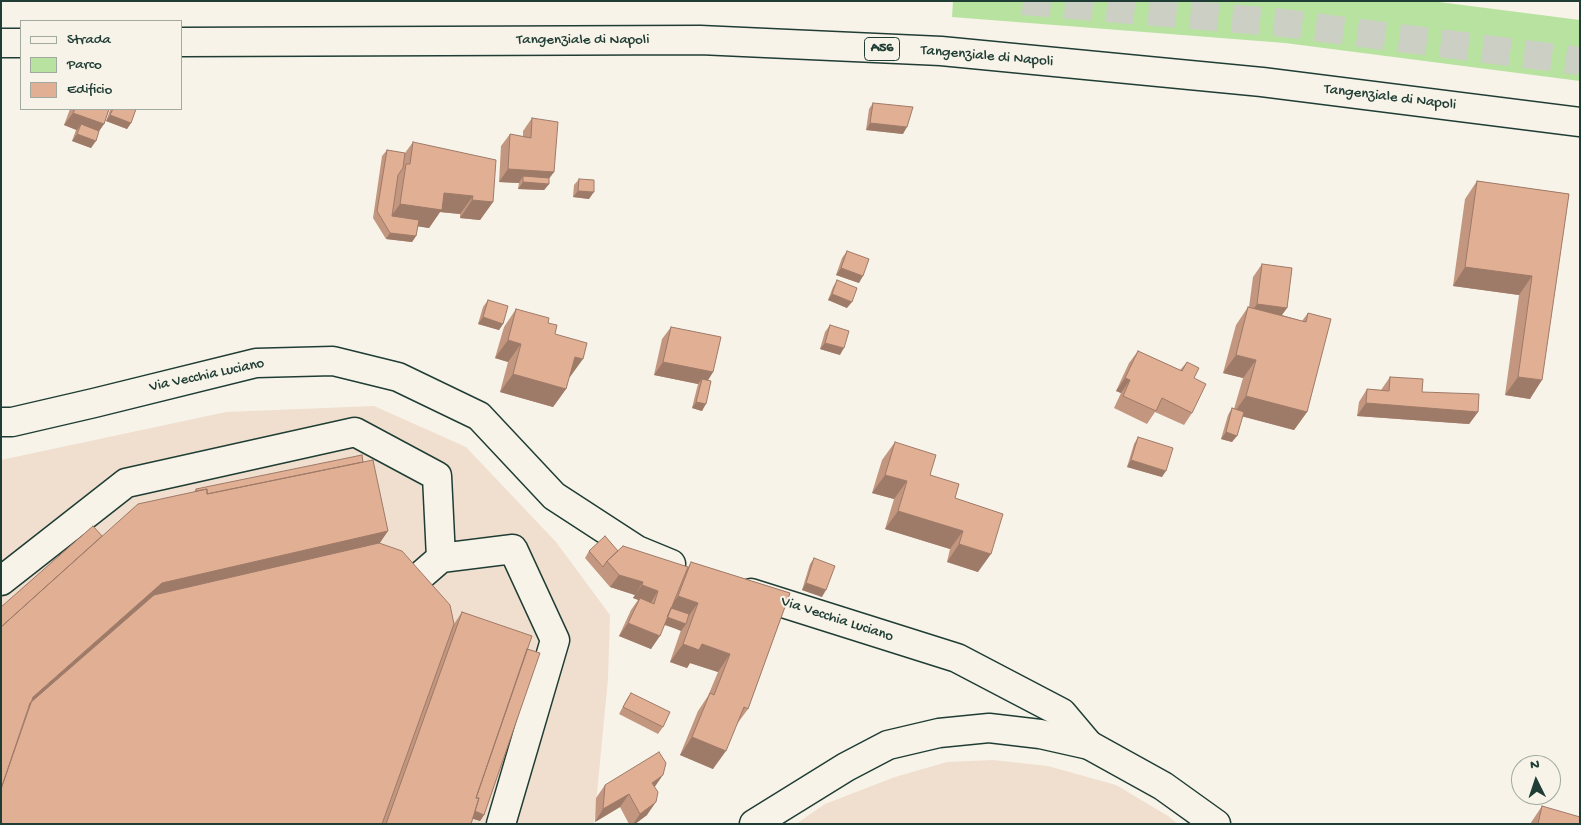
<!DOCTYPE html>
<style>
body{margin:0}
#map{position:relative;width:1581px;height:825px;overflow:hidden;background:#f7f3e8;font-family:"Gochi Hand",sans-serif}
canvas{display:block}
.frame{position:absolute;inset:0;border:2px solid #1f3d34;pointer-events:none}
.legend{position:absolute;left:20px;top:20px;width:162px;height:90px;box-sizing:border-box;background:#f7f3e8;border:1px solid #a1aaa0;margin:0;padding:6px 9px;list-style:none;font-size:15px;color:#1f3d34}
.legend li{display:flex;align-items:center;gap:10px;height:25px}
.legend b{width:25px;border:1px solid #a1aaa0}
.north{position:absolute;left:1511px;top:755px;width:50px;height:50px;box-sizing:border-box;background:#f7f3e8;border:1px solid #a1aaa0;border-radius:50%;rotate:356deg;font-size:14px;font-weight:700;line-height:20px;text-align:center;color:#1f3d34}
.north::after{content:'';display:block;margin:auto;width:18px;height:22px;background:#1f3d34;clip-path:polygon(50% 0,100% 100%,50% 72%,0 100%)}
</style>
<div id="map">
<canvas width="1581" height="825"></canvas>
<div class="frame"></div>
<ul class="legend">
<li><b style="height:6px;background:#f7f3e8"></b>Strada</li>
<li><b style="height:14px;background:#b8e29f"></b>Parco</li>
<li><b style="height:14px;background:#e1af94"></b>Edificio</li>
</ul>
<div class="north">N</div>
</div>
<script>
const c = document.querySelector('canvas').getContext('2d');
c.lineJoin = 'round';
function paint(path, color) {
  c.fillStyle = color;
  c.fill(path, 'evenodd');
}
function toPath(rows) {
  const path = new Path2D();
  for (const r of rows) {
    path.moveTo(r[0], r[1]);
    for (let i = 2; i < r.length; i += 2) path.lineTo(r[i], r[i + 1]);
  }
  return path;
}
function stroke(path, color, width, dash) {
  c.strokeStyle = color;
  c.lineWidth = width;
  c.lineCap = dash ? 'butt' : 'round';
  c.setLineDash(dash || []);
  c.stroke(path);
}
function label(font, color, halo, rows, align = 'center') {
  c.font = font + ' "Gochi Hand",sans-serif';
  c.lineWidth = 4;
  c.setLineDash([]);
  c.textBaseline = 'middle';
  c.strokeStyle = halo;
  c.fillStyle = color;
  for (const [text, x, y, turn = 0] of rows) {
    c.save();
    c.translate(x, y);
    c.rotate((+turn || 0) * Math.PI / 180);
    c.textAlign = isNaN(turn) ? turn : align;
    if (halo) c.strokeText(text, 0, 0);
    c.fillText(text, 0, 0);
    c.restore();
  }
}
paint(toPath([
 [374,406,466,447,556,542,610,615,608,679,594,824,1,824,1,460,226,412],
 [993,760,1048,766,1116,785,1168,816,1178,824,796,824,825,804,895,777,947,762]
]), '#f0dfcf');
paint(toPath([
 [953,1,1431,1,1580,20,1580,81,1285,43,952,17]
]), '#b8e29f');
stroke(toPath([
 [1023,1,1275,22,1580,61]
]), '#cccfc4', 28, [28, 14]);
const minor = toPath([
 [1,422,12,422,94,403,256,363,333,361,398,377,479,416,554,496,637,550,671,564],
 [1,581,126,483,355,432,437,476,441,558],
 [751,593,957,658,1062,713,1089,745],
 [394,599,441,558,513,549,555,640,501,824]
]);
const major = toPath([
 [754,824,846,767,888,745,939,733,989,728,1040,734,1089,745,1163,786,1216,824]
]);
const highway = toPath([
 [181,42,700,40,941,51,1262,82,1580,122],
 [1,43,21,43]
]);
stroke(minor, '#1f3d34', 31);
stroke(major, '#1f3d34', 31);
stroke(highway, '#1f3d34', 31);
stroke(minor, '#f7f3e8', 28);
stroke(major, '#f7f3e8', 28);
stroke(highway, '#f7f3e8', 28);
paint(toPath([
 [873,103,903,134,866,130,869,109],
 [70,109,136,109,131,123,127,129,106,121,110,110,109,110,104,124,99,131,91,148,72,141,76,130,64,125],
 [532,118,554,172,549,178,549,184,544,190,518,189,519,183,499,182,501,146,510,134,523,137,523,131],
 [413,142,493,202,480,220,460,218,460,214,440,212,429,228,418,226,416,236,412,242,386,239,373,218,382,156,387,150,405,153],
 [579,179,589,199,573,197,574,185],
 [1477,181,1569,194,1530,399,1505,395,1519,295,1453,286,1465,199],
 [847,251,859,283,836,275,842,258],
 [1262,264,1287,308,1282,315,1302,321,1308,313,1307,412,1294,430,1242,416,1232,442,1221,439,1228,415,1232,408,1234,409,1243,378,1223,373,1236,325,1248,307,1249,307,1253,277],
 [837,280,847,308,828,300,833,287],
 [488,300,503,324,499,330,478,324,483,307],
 [516,309,548,323,555,334,570,377,569,377,566,389,553,407,500,392,508,362,495,358,504,327],
 [830,325,840,355,820,349,825,332],
 [671,327,713,372,708,380,702,411,692,408,698,384,654,375,662,339],
 [1138,351,1180,370,1187,362,1194,378,1192,413,1184,425,1155,412,1147,424,1114,408,1121,393,1116,391,1129,363],
 [1390,377,1422,392,1478,412,1469,424,1357,416,1359,402,1367,389,1381,390],
 [1138,437,1162,477,1127,467,1134,444],
 [895,442,955,498,978,572,947,562,950,549,885,529,894,499,872,493,882,460],
 [363,462,388,531,379,543,454,624,462,612,527,649,484,815,480,821,472,818,471,824,1,824,196,489],
 [589,551,618,551,688,567,691,562,790,593,748,709,737,724,713,769,680,755,698,711,708,696,718,672,690,663,687,668,670,662,681,630,664,625,651,649,619,636,631,610,638,600,633,598,635,595,610,587,585,558],
 [814,558,822,597,802,590,810,564],
 [631,693,663,727,658,734,619,714,627,699],
 [605,785,655,787,647,815,635,824,629,824,620,807,595,822,596,798],
 [1542,806,1580,824,1530,824]
]), '#c2967f');
paint(toPath([
 [73,113,104,124,95,137,81,124,77,130,64,125],
 [110,115,131,123,127,129,106,121],
 [870,123,907,127,903,134,866,130],
 [77,134,96,141,91,148,72,141],
 [508,169,554,172,545,184,549,184,544,190,518,189,523,182,523,176,519,183,499,182],
 [578,191,594,192,589,199,573,197],
 [444,193,473,196,460,214,440,212,429,228,387,222,400,204],
 [472,200,493,202,480,220,460,218],
 [390,233,416,236,412,242,386,239],
 [1465,267,1532,276,1519,295,1453,286],
 [841,268,863,276,859,283,836,275],
 [832,294,852,302,847,308,828,300],
 [1257,304,1287,308,1278,320,1248,317],
 [483,317,503,324,499,330,478,324],
 [508,340,521,344,508,362,495,358],
 [825,343,844,348,840,355,820,349],
 [1236,355,1256,360,1243,378,1223,373],
 [575,357,583,359,570,377,562,375],
 [663,362,713,372,705,385,702,379,698,384,654,375],
 [513,374,566,389,553,407,500,392],
 [1518,377,1542,380,1530,399,1505,395],
 [1125,378,1130,380,1121,393,1116,391],
 [1246,396,1307,412,1294,430,1233,414],
 [696,402,706,404,702,411,692,408],
 [1366,403,1478,412,1469,424,1357,416],
 [1226,432,1237,436,1232,442,1221,439],
 [1131,460,1166,471,1162,477,1127,467],
 [885,475,907,481,894,499,872,493],
 [898,511,963,531,950,549,885,529],
 [388,531,375,550,24,709,33,697,162,583],
 [959,544,991,554,978,572,947,562],
 [619,575,643,582,635,595,610,587],
 [806,583,826,590,822,597,802,590],
 [642,585,658,591,650,604,633,598],
 [678,596,698,603,685,621,670,607],
 [666,617,686,624,681,631,661,623],
 [628,623,660,636,651,649,619,636],
 [683,644,702,644,730,654,718,672,690,663,687,668,670,662],
 [692,737,726,751,713,769,680,755],
 [663,775,654,788,652,783],
 [629,794,620,807,595,822,603,809],
 [656,802,647,815,635,824,633,824,640,814],
 [468,809,484,815,480,821,464,816]
]), '#9e7a68');
const building = toPath([
 [873,103,913,107,907,127,870,123,873,103],
 [75,109,109,109,104,124,73,113,75,109],
 [113,109,136,109,131,123,110,115,113,109],
 [532,118,558,122,554,172,508,169,510,134,531,138,532,118],
 [81,124,99,131,96,141,77,134,81,124],
 [413,142,496,160,493,202,472,200,473,196,444,193,442,210,400,204,406,164,410,164,413,142],
 [387,150,405,153,403,168,398,175,392,216,419,220,416,236,390,233,377,211,387,150],
 [523,176,549,178,549,184,523,182,523,176],
 [579,179,594,180,594,192,578,191,579,179],
 [1477,181,1569,194,1542,380,1518,377,1532,276,1465,267,1477,181],
 [847,251,869,259,863,276,841,268,847,251],
 [1262,264,1292,268,1287,308,1257,304,1262,264],
 [837,280,857,288,852,302,832,294,837,280],
 [488,300,508,306,503,324,483,317,488,300],
 [1248,307,1306,322,1308,313,1331,319,1307,412,1246,396,1256,360,1236,355,1248,307],
 [516,309,549,318,548,323,557,325,555,334,587,343,583,359,575,357,566,389,513,374,521,344,508,340,516,309],
 [830,325,849,331,844,348,825,343,830,325],
 [671,327,721,337,713,372,663,362,671,327],
 [1138,351,1182,371,1187,362,1199,368,1194,378,1206,384,1192,413,1162,398,1156,411,1123,396,1130,380,1125,378,1138,351],
 [1390,377,1423,379,1422,392,1479,394,1478,412,1366,403,1367,389,1389,391,1390,377],
 [702,379,711,381,706,404,696,402,702,379],
 [1232,408,1244,412,1237,436,1226,432,1232,408],
 [1138,437,1173,448,1166,471,1131,460,1138,437],
 [895,442,936,455,930,475,959,484,955,498,1003,514,991,554,959,544,963,531,898,511,907,481,885,475,895,442],
 [362,455,363,462,207,494,207,489,196,491,196,489,362,455],
 [373,460,388,531,162,583,33,697,1,789,1,627,138,504,207,489,207,494,373,460],
 [93,526,102,536,1,627,1,607,93,526],
 [605,536,618,551,607,561,603,567,589,551,605,536],
 [379,543,402,551,450,605,454,624,382,824,1,824,1,789,30,703,154,595,379,543],
 [623,546,688,567,660,636,628,623,640,598,654,604,658,591,642,585,643,582,619,575,607,561,623,546],
 [814,558,835,566,826,590,806,583,814,558],
 [691,562,790,593,748,709,744,707,726,751,692,737,710,693,714,695,730,654,702,644,699,650,683,644,698,603,678,596,691,562],
 [671,608,689,614,686,624,667,617,671,608],
 [462,612,532,636,476,798,479,798,471,824,386,824,462,612],
 [527,649,540,653,484,815,475,811,479,798,476,798,527,649],
 [631,693,670,712,663,727,623,707,631,693],
 [659,752,666,763,663,775,652,783,658,792,656,802,640,814,629,794,603,809,605,785,659,752],
 [1542,806,1580,817,1580,824,1538,824,1542,806]
]);
paint(building, '#e1af94');
stroke(building, '#9e7a68', 1);
for (const [x, y, w] of [
 [882,49,35]
]) {
  const box = new Path2D();
  box.roundRect(x - w / 2, y - 11.5, w, 23, 4);
  c.fillStyle = '#f7f3e8';
  c.fill(box);
  stroke(box, '#1f3d34', 1);
}
label('bold 14px', '#1f3d34', null, [
 ["A56",882,49]
]);
label('15px', '#1f3d34', '#f7f3e8', [
 ["Tangenziale di Napoli",583,41],
 ["Tangenziale di Napoli",987,57,5],
 ["Tangenziale di Napoli",1390,98,7],
 ["Via Vecchia Luciano",207,376,-12],
 ["Via Vecchia Luciano",837,620,18]
]);
</script>
